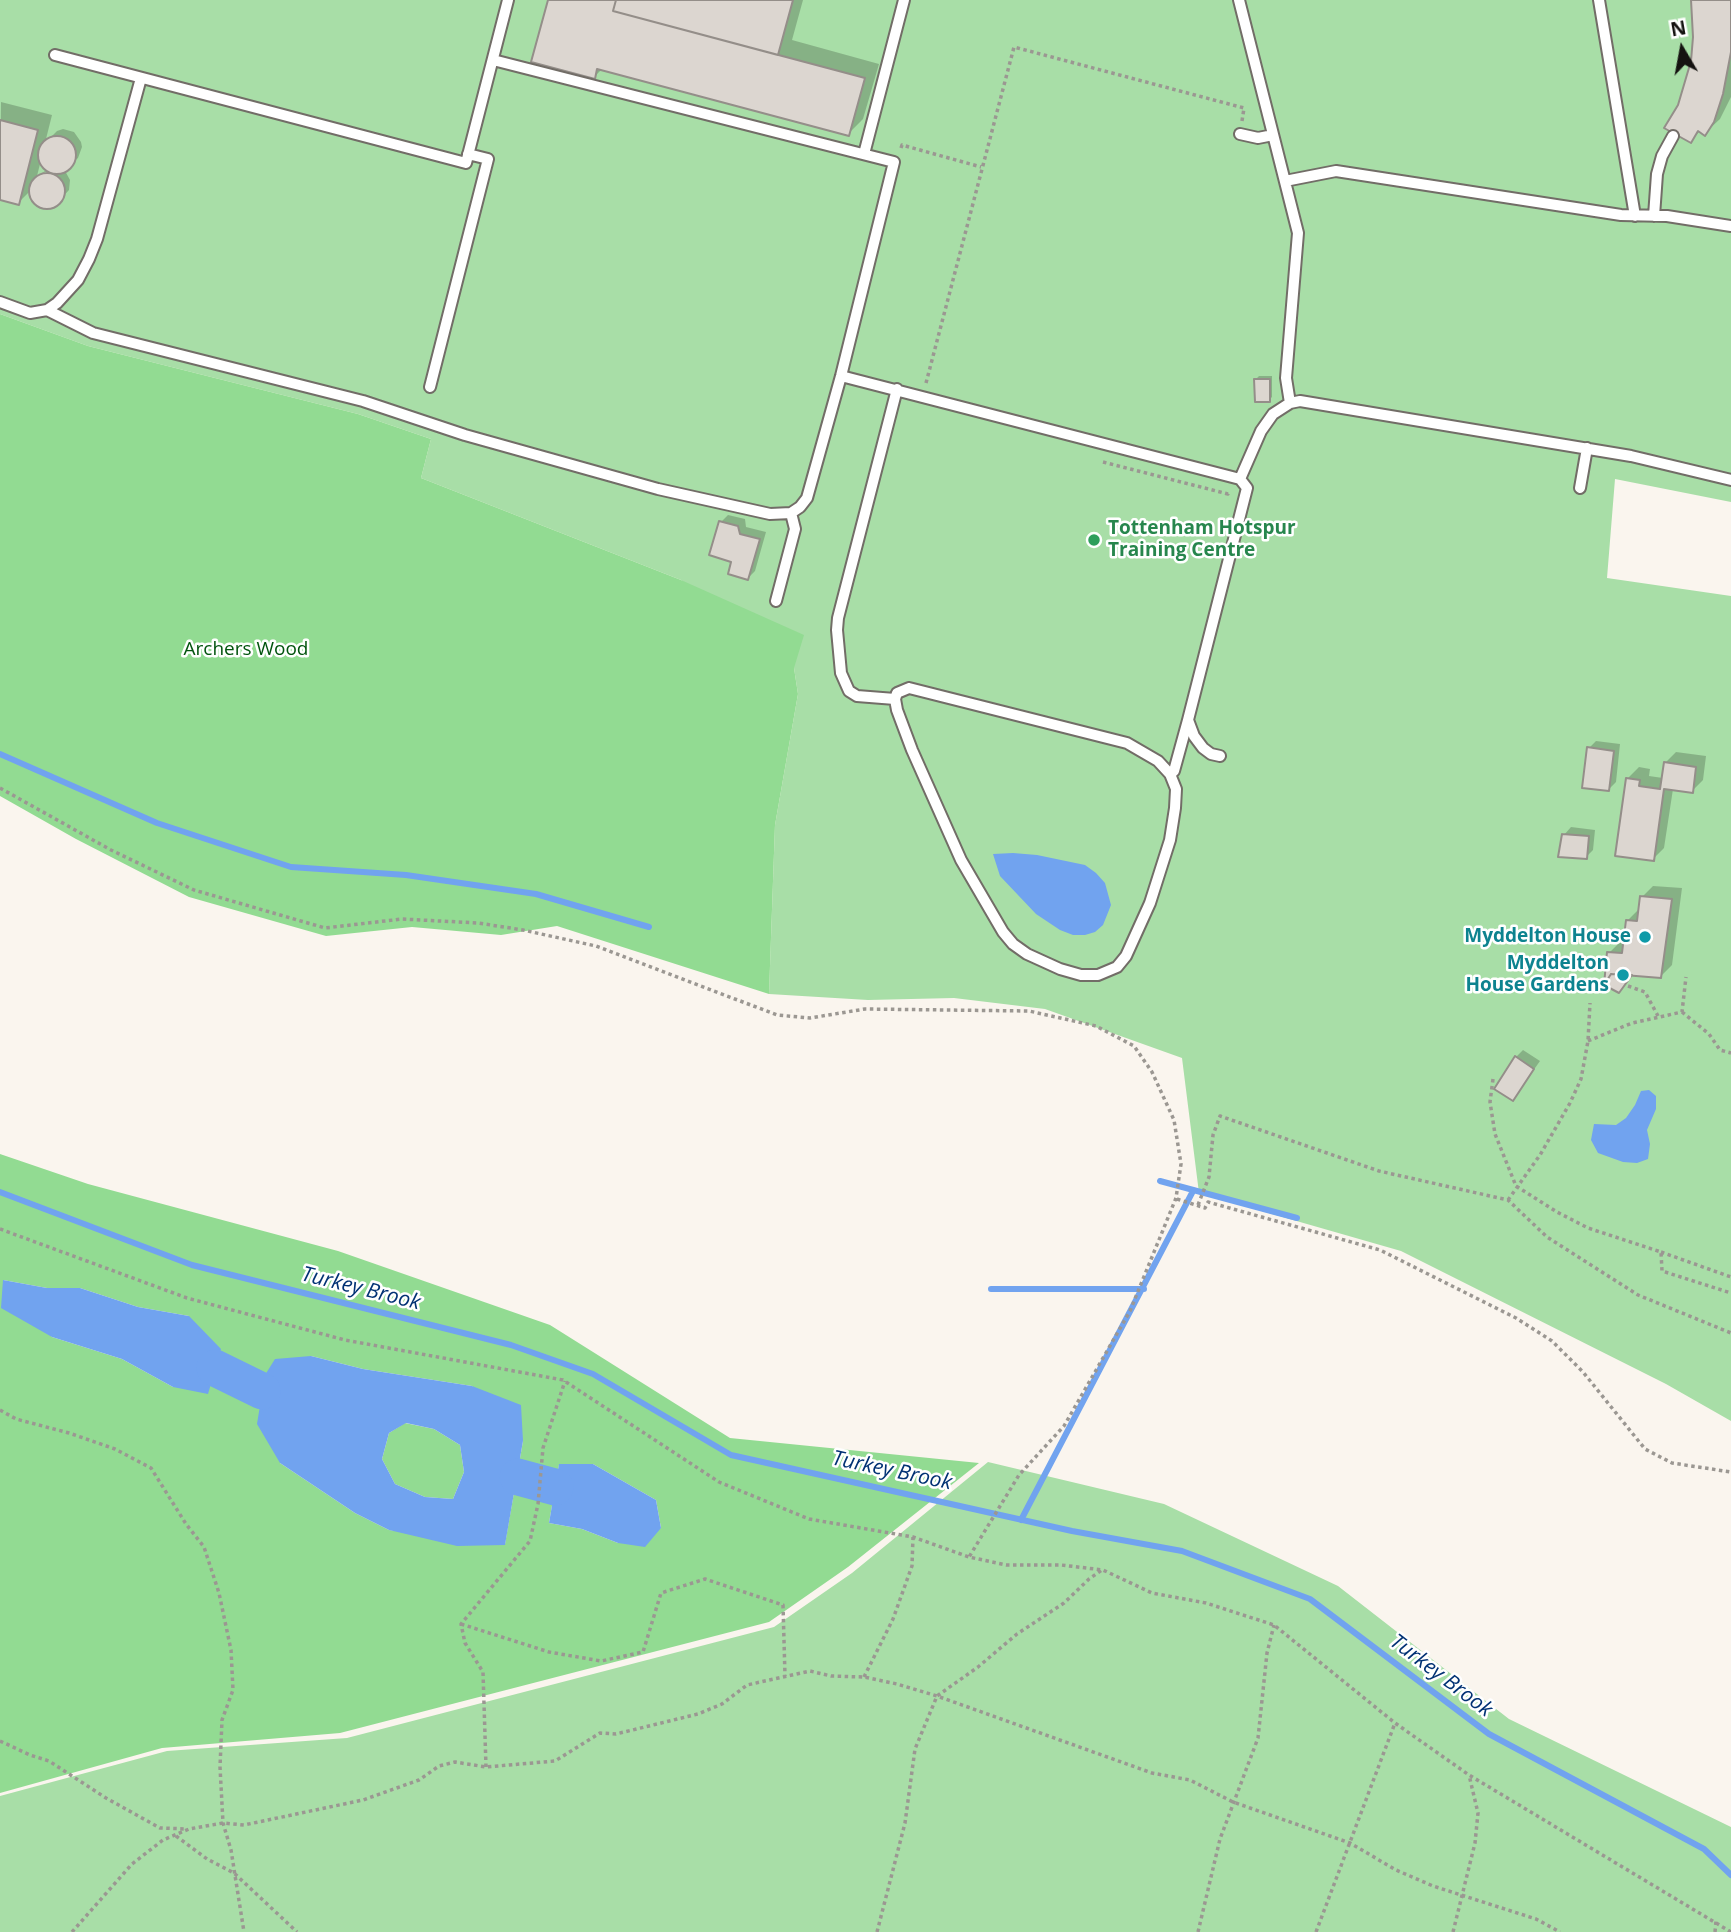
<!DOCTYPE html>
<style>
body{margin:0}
#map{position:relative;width:1731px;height:1932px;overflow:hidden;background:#faf5ee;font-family:"Open Sans",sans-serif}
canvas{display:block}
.north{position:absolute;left:1647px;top:14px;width:70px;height:70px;-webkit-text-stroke:5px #fff;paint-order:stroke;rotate:350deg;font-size:19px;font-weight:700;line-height:28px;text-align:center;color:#151311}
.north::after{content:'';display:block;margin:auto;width:24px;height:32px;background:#151311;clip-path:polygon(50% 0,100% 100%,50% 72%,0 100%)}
</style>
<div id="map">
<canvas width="1731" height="1932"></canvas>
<div class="north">N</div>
</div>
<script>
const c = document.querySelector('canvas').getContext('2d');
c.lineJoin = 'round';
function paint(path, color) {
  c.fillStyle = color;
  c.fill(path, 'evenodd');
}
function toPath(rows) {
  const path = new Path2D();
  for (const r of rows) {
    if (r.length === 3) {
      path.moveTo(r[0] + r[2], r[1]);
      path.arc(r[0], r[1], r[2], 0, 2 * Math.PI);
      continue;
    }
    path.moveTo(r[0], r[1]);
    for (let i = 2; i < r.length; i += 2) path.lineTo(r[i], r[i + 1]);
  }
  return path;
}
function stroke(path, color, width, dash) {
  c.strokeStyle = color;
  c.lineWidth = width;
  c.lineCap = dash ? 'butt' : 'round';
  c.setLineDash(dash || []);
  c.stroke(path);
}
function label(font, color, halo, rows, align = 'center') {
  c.font = font + ' "Open Sans",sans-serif';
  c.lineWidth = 5;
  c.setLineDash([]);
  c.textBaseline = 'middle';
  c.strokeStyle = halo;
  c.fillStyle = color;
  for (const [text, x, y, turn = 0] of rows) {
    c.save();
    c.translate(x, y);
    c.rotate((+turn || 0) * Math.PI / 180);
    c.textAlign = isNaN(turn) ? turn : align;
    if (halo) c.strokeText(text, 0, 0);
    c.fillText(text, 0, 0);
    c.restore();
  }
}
paint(toPath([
 [0,0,1731,0,1731,502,1615,479,1607,578,1731,596,1731,1421,1666,1384,1401,1251,1199,1193,1182,1058,1045,1009,954,998,868,1000,769,994,775,825,798,694,794,668,681,580,421,478,431,439,358,414,88,346,0,314],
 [988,1462,1164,1504,1338,1586,1509,1719,1731,1827,1731,1932,0,1932,0,1796,167,1751,347,1738,774,1627,852,1573]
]), '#a8dea7');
paint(toPath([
 [0,314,88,346,358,414,431,439,421,478,681,580,804,635,794,668,798,694,775,825,769,994,557,926,501,935,412,927,326,936,189,897,76,839,0,796],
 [0,1154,88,1184,338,1251,550,1325,730,1438,979,1463,848,1567,769,1622,340,1733,162,1748,0,1793],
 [3,1280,47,1288,80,1288,138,1307,189,1316,173,1387,122,1359,52,1337],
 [311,1356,363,1369,472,1386,523,1441,505,1544,389,1530,355,1513,280,1463],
 [593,1464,656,1500,661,1528,618,1543,582,1529,549,1523,559,1465],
 [405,1423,434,1429,460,1445,464,1472,453,1499,425,1497,395,1484,382,1459,389,1433]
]), '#92db92');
paint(toPath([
 [1013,853,1037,855,1085,865,1096,873,1105,883,1111,905,1103,925,1095,932,1085,935,1073,935,1060,930,1036,914,1000,876,993,854],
 [1649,1090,1656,1096,1656,1109,1647,1130,1650,1144,1648,1159,1637,1163,1623,1162,1598,1153,1591,1140,1594,1124,1616,1125,1626,1118,1635,1105,1641,1091],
 [3,1280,47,1288,80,1288,138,1307,189,1316,221,1349,208,1394,173,1387,122,1359,52,1337,1,1308],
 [311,1356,363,1369,472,1386,521,1405,523,1441,505,1545,457,1546,389,1530,355,1513,280,1463,257,1424,265,1375,275,1359],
 [406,1423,434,1429,460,1445,464,1472,453,1499,425,1497,395,1484,382,1459,389,1433],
 [559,1464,593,1464,656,1500,661,1528,645,1547,618,1543,582,1529,549,1523]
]), '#71a3ef');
paint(toPath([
 [549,0,803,0,792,40,879,64,863,119,848,134,603,68,594,77],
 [1693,0,1731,0,1731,97,1720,119,1705,133,1701,130,1690,141,1679,105,1692,62,1695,14],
 [1,102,52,115,45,143,57,131,63,129,74,132,81,142,82,147,78,158,64,169,70,180,69,190,58,202,48,207,39,205,30,191,18,203,0,198],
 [41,160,48,169,42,173,54,169,55,172,39,176,36,180],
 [1259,376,1272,376,1272,397,1269,400,1256,379],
 [728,515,745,519,746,527,766,532,755,571,748,578,721,522],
 [1596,741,1620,744,1616,782,1609,789,1589,748],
 [1676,752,1706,756,1703,780,1692,791,1673,789,1664,848,1653,859,1628,778,1639,767,1650,769,1649,776,1663,778,1665,763],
 [1571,827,1595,830,1593,850,1586,857,1564,835],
 [1653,886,1682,888,1672,965,1661,976,1609,953,1620,942,1625,942,1628,920,1639,909,1642,897],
 [1523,1050,1540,1061,1513,1099,1516,1057]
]), '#0003');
stroke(toPath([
 [0,754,157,823,291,867,406,875,536,894,649,927],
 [1160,1181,1297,1218],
 [0,1192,192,1265,511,1345,593,1374,731,1455,1072,1531,1182,1551,1310,1599,1489,1734,1704,1849,1731,1875],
 [991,1289,1144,1289],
 [1021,1520,1193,1191]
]), '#71a3ef', 6);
stroke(toPath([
 [215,1368,262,1391],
 [518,1477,555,1487]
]), '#71a3ef', 37);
const building = toPath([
 [548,0,616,0,613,11,865,78,849,136,597,69,595,79,531,62,548,0],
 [616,0,793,0,778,55,613,11,616,0],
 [1691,0,1731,0,1731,52,1723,94,1714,122,1705,136,1698,131,1691,143,1664,128,1678,105,1691,61,1693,37,1691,0],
 [0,120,38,130,19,205,0,200,0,120],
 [57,155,19],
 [47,191,18],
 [1254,379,1270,379,1270,402,1255,402,1254,379],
 [719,521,738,526,740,534,760,539,748,580,728,574,731,562,709,555,719,521],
 [1587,747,1614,751,1609,791,1582,788,1587,747],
 [1664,762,1696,767,1693,793,1664,789,1654,861,1615,856,1626,778,1640,780,1639,786,1660,789,1664,762],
 [1562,834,1589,836,1587,859,1558,857,1562,834],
 [1640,896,1672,899,1661,978,1611,974,1604,985,1607,952,1622,953,1626,920,1637,921,1640,896],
 [1611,974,1632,975,1619,993,1604,985,1611,974],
 [1515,1056,1534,1069,1513,1101,1494,1089,1515,1056]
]);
paint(building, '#dcd6d0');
stroke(building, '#948e89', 2);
const lane = toPath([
 [1239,0,1298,233,1286,378,1290,403],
 [1599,0,1635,216],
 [55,55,466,163,508,0],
 [1240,134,1258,138,1273,135],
 [864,154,904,0],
 [1285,181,1336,171,1621,215,1667,216,1731,226],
 [1654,216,1657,174,1662,156,1673,136],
 [0,302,30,313,47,310,93,333,363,401,465,435,658,489,770,514,791,513,800,507,807,498,841,376,894,162,493,60],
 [47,310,57,303,78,280,89,259,97,239,141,78],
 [841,376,1240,479,1261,431,1273,414,1290,403,1300,401,1631,456,1731,480],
 [430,387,488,159,468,154],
 [1580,488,1587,448],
 [776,601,795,529,791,513],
 [909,688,1127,743,1158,761,1170,774,1176,789,1175,808,1170,840,1150,903,1126,956,1117,967,1098,975,1081,975,1060,969,1027,954,1013,944,1003,932,961,860,912,750,897,710,895,699,897,693,909,688],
 [895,699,857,696,849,691,841,673,837,630,838,618,897,389],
 [1188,720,1194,736,1203,748,1211,754,1220,756],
 [1170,774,1174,771,1188,720,1247,488,1240,479]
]);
stroke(lane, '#726d67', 14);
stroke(toPath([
 [901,148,902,145,981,167],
 [926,383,1014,47,1244,108,1242,121],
 [1103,462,1228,494,1229,492],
 [0,788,111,850,194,890,325,928,402,919,478,923,523,930,596,946,777,1015,810,1018,865,1009,1029,1011,1096,1026,1134,1046,1152,1072,1174,1120,1181,1164,1176,1198,1130,1311,1064,1426,1019,1475,969,1557],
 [1628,986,1645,992,1658,1016],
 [1682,1012,1709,1034,1720,1050,1731,1053],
 [1588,1041,1632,1023,1682,1012,1686,977],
 [1493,1079,1490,1102,1495,1134,1516,1186,1557,1212,1588,1228,1661,1252,1662,1271,1731,1293],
 [1177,1199,1205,1208,1208,1202,1380,1250,1516,1318,1552,1341,1583,1372,1645,1449,1672,1463,1731,1472],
 [1508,1200,1540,1155,1570,1103,1581,1079,1588,1041,1590,1003],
 [1198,1205,1209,1177,1213,1135,1220,1116,1379,1171,1508,1200,1547,1237,1638,1295,1731,1333],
 [0,1229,187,1298,345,1340,563,1380,719,1482,809,1519,913,1537,969,1557,1006,1565,1061,1565,1103,1570,1152,1593,1206,1603,1274,1625,1395,1723,1469,1775,1731,1932],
 [1661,1252,1731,1277],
 [0,1410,16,1419,69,1433,115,1449,151,1468,186,1524,204,1547,219,1593,231,1650,233,1690,222,1720,220,1767,223,1823,231,1850,244,1932],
 [461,1624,549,1652,601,1661,643,1652,661,1593,705,1579,783,1605,785,1676],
 [864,1677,893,1619,912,1566,913,1537],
 [0,1741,30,1755,49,1761,106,1798,160,1828,187,1829],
 [486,1767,483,1672,465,1643,461,1624,530,1541,538,1504,543,1448,565,1381],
 [176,1836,207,1859,234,1873,297,1932],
 [72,1932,132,1864,163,1840,189,1829,223,1823,244,1825,363,1800,419,1780,439,1766,455,1762,486,1767,555,1761,600,1733,616,1734,698,1714,722,1704,747,1685,810,1671,831,1676,864,1677,897,1684,937,1696,1152,1773,1190,1780,1233,1802,1350,1843,1396,1870,1433,1886,1536,1919,1560,1932],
 [877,1932,905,1823,915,1749,937,1696,978,1667,1017,1634,1064,1603,1089,1579,1102,1570],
 [1198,1932,1220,1839,1258,1738,1267,1653,1274,1625],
 [1316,1932,1395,1723],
 [1453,1932,1475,1843,1478,1813,1469,1775],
 [1715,1932,1716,1921]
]), '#9b9792', 3.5, [3.5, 3.5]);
stroke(lane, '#fff', 10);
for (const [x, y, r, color] of [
 [1094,540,7,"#2e9e5b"],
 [1645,937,7,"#0f9aa8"],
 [1623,975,7,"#0f9aa8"]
]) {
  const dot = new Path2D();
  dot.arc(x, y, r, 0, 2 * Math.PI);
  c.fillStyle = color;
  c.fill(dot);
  stroke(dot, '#fff', 2.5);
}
label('bold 19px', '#27864d', '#fff', [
 ["Tottenham Hotspur",1108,529],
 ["Training Centre",1108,551]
], 'left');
label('19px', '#02540e', '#fff', [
 ["Archers Wood",246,650]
]);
label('bold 19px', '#0d838f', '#fff', [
 ["Myddelton House",1631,937],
 ["Myddelton",1609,964],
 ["House Gardens",1609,986]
], 'right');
label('italic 21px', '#023274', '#fff', [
 ["Turkey Brook",361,1289,14],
 ["Turkey Brook",892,1471,12],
 ["Turkey Brook",1441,1676,37]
]);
</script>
